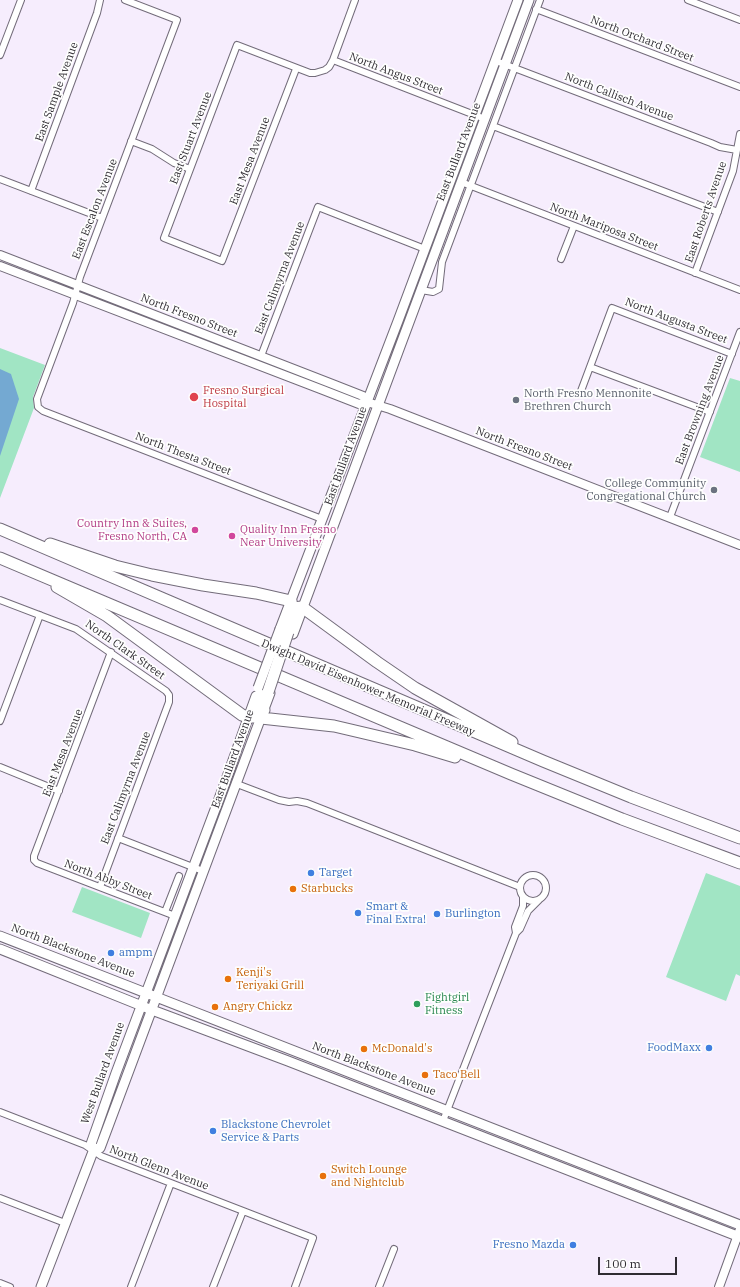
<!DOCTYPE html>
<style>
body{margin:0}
#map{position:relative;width:740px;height:1287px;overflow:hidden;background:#f6edfd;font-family:"IBM Plex Serif",serif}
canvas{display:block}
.scale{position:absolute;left:598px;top:1257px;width:79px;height:18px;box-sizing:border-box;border:2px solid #2f2c32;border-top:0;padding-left:5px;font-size:12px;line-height:14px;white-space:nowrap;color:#2f2c32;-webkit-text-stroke:3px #fefefe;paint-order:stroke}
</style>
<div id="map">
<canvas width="740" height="1287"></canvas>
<div class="scale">100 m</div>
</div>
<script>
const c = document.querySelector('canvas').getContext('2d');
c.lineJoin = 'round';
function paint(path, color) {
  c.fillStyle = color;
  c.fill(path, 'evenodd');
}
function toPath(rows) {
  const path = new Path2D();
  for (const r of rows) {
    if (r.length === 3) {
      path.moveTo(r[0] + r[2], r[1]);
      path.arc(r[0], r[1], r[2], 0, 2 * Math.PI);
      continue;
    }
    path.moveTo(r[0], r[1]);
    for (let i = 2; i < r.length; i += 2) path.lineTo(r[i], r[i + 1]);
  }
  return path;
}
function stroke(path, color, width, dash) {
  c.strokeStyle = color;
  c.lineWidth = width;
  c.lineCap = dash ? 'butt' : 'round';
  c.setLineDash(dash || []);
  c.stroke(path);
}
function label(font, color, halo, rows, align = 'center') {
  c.font = font + ' "IBM Plex Serif",serif';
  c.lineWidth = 3.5;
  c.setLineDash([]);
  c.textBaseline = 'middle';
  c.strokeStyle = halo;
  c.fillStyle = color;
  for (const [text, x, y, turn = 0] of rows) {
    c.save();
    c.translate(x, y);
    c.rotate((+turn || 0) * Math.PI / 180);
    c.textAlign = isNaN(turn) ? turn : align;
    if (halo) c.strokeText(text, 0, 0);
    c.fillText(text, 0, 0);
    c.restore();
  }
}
paint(toPath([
 [0,348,45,365,33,397,34,408,0,498],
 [730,378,740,381,740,472,700,457],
 [706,873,740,886,740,976,736,974,726,1001,666,977],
 [82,887,150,913,141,938,72,912]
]), '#a1e5c4');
paint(toPath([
 [0,369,11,374,19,399,0,456]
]), '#74a9d2');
const street = toPath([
 [125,0,177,20,80,277,73,303,37,399,38,407,43,411,322,519],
 [688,0,740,20],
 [536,9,740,87],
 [0,55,21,0],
 [333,60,355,0],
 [496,61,711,143,720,147,737,150],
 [296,69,222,261,164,238,237,45,310,73,315,73,325,70,329,67,333,60,485,119],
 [493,126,718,212],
 [131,141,152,149,174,163,190,169],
 [0,179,102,218],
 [461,182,740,290],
 [31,191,97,13,100,0],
 [561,259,574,226],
 [695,273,733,171,740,134],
 [421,290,433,292,439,289,442,262,540,0],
 [261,356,318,207,425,249],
 [590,367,710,412],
 [581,391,612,308,732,354],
 [670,517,740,332],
 [0,600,76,629,166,691,169,695,169,702,100,887],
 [111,652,34,856,34,860,37,863,175,916],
 [0,721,40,615],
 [0,767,59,791],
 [237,784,279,800,289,802,297,801,307,803,520,887],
 [118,838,203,871],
 [533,888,13],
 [165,912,179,876],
 [516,933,515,927,523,906,523,897],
 [0,1112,85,1145,101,1156,313,1238,295,1287],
 [443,1121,516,933,520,929,528,911,539,900],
 [0,1198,65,1223],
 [0,1283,10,1287],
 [131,1287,171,1183],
 [213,1287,243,1211],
 [379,1287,394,1249]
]);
const secondary = toPath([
 [0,255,335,385,363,396,367,402],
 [0,266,323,390,359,404,367,402,390,409,740,545],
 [719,1287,740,1229]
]);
const primary = toPath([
 [280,629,398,321,518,0],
 [293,634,529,0],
 [0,936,740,1225],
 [0,949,152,1010,288,1061,740,1237],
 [94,1149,100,1148,270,693],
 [94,1149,91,1144,116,1073,222,791,256,696],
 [41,1287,94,1149]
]);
const highway = toPath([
 [0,529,543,761,631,797,740,838],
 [50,544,115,566,152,575,203,585,256,593,291,601,293,613,288,632],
 [0,558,511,774,622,819,740,863],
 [57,587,107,616,242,715,248,717,253,717,264,710],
 [288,612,293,608,302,607,377,662,415,688,512,742],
 [263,690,257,708,258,715,261,718,334,726,415,745,455,757]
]);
stroke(street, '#736c7a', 8);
stroke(secondary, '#736c7a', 10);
stroke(primary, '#736c7a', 11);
stroke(highway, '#736c7a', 13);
stroke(street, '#fff', 6);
stroke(secondary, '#fff', 8);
stroke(primary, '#fff', 9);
stroke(highway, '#fff', 11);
const primaryBridge = toPath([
 [258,688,280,629]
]);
const highwayBridge = toPath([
 [268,692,288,632]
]);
stroke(primaryBridge, '#736c7a', 11, []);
stroke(highwayBridge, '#736c7a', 13, []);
stroke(primaryBridge, '#fff', 9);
stroke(highwayBridge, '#fff', 11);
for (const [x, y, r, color] of [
 [194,397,5,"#e0444e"],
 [516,400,4,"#6b7280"],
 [714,490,4,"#6b7280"],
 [195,530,4,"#d1479c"],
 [232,536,4,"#d1479c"],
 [311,873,4,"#3f7fe0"],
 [293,889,4,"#e8710a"],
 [358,913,4,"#3f7fe0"],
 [437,914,4,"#3f7fe0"],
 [111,953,4,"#3f7fe0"],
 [228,979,4,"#e8710a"],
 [417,1004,4,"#2e9e5b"],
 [215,1007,4,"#e8710a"],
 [709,1048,4,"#3f7fe0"],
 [364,1049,4,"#e8710a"],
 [425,1075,4,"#e8710a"],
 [213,1131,4,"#3f7fe0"],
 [323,1176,4,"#e8710a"],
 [573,1245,4,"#3f7fe0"]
]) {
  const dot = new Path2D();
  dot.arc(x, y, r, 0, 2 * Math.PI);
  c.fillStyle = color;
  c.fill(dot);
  stroke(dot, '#fefefe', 1.5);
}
label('11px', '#2f2c32', '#fefefe', [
 ["North Orchard Street",642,39,21],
 ["North Angus Street",396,74,21],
 ["East Sample Avenue",57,92,-70],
 ["North Callisch Avenue",619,97,21],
 ["East Stuart Avenue",191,138,-69],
 ["East Bullard Avenue",459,152,-69],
 ["East Mesa Avenue",250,161,-69],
 ["East Escalon Avenue",95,209,-69],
 ["East Roberts Avenue",706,212,-71],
 ["North Mariposa Street",604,227,21],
 ["East Calimyrna Avenue",280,278,-69],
 ["North Fresno Street",189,316,21],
 ["North Augusta Street",676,321,21],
 ["East Browning Avenue",700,410,-69],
 ["North Fresno Street",524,449,21],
 ["North Thesta Street",183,454,21],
 ["East Bullard Avenue",346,456,-70],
 ["North Clark Street",125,650,35],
 ["Dwight David Eisenhower Memorial Freeway",368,688,23],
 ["East Mesa Avenue",63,753,-69],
 ["East Bullard Avenue",233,759,-70],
 ["East Calimyrna Avenue",126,788,-69],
 ["North Abby Street",108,880,21],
 ["North Blackstone Avenue",73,951,21],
 ["North Blackstone Avenue",374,1069,21],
 ["West Bullard Avenue",103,1073,-70],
 ["North Glenn Avenue",159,1168,21]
]);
label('11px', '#be3a42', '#fefefe', [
 ["Fresno Surgical",203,391],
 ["Hospital",203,404]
], 'left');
label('11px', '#5b616d', '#fefefe', [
 ["North Fresno Mennonite",524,394],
 ["Brethren Church",524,407],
 ["College Community",706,484,"right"],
 ["Congregational Church",706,497,"right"]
], 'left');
label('11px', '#b23c85', '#fefefe', [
 ["Country Inn & Suites,",187,524],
 ["Fresno North, CA",187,537],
 ["Quality Inn Fresno",240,530,"left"],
 ["Near University",240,543,"left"]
], 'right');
label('11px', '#366cbe', '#fefefe', [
 ["Target",319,873],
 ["Smart &",366,907],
 ["Final Extra!",366,920],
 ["Burlington",445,914],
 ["ampm",119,953],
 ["FoodMaxx",701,1048,"right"],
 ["Blackstone Chevrolet",221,1125],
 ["Service & Parts",221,1138],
 ["Fresno Mazda",565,1245,"right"]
], 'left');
label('11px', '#c56008', '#fefefe', [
 ["Starbucks",301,889],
 ["Kenji's",236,973],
 ["Teriyaki Grill",236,986],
 ["Angry Chickz",223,1007],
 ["McDonald's",372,1049],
 ["Taco Bell",433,1075],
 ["Switch Lounge",331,1170],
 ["and Nightclub",331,1183]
], 'left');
label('11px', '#27864d', '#fefefe', [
 ["Fightgirl",425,998],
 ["Fitness",425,1011]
], 'left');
</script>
